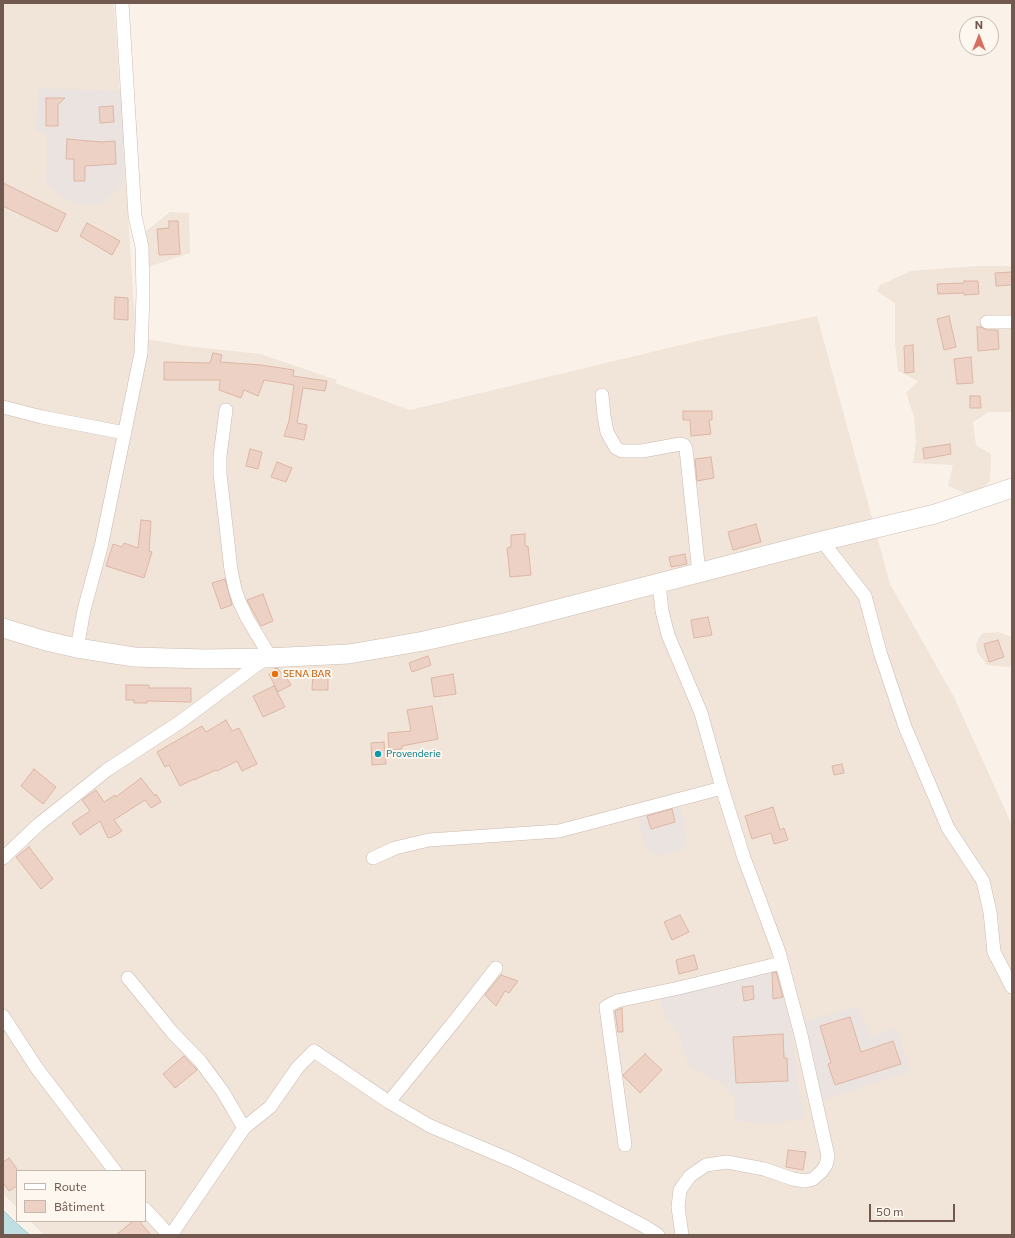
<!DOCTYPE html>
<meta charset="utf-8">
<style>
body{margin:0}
#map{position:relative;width:1015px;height:1238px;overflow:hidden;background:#faf2e9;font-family:Commissioner,sans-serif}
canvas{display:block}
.frame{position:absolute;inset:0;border:4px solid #725950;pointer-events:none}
.legend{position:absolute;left:16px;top:1170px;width:130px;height:52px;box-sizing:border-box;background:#fdf7ef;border:1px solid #c5b8af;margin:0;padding:5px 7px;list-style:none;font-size:12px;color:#725950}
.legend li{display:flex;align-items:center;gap:8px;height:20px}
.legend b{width:20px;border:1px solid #c5b8af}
.north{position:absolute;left:959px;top:16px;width:40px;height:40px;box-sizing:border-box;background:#fdf7ef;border:1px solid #c5b8af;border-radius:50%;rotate:0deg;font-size:11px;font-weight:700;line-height:16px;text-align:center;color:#725950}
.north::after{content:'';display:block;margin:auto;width:14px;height:18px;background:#d66f5d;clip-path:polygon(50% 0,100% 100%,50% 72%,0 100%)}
.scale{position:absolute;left:869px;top:1204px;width:86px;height:18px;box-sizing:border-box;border:2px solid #725950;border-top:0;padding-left:5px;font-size:12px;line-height:14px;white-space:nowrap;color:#725950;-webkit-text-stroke:3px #fdf7ef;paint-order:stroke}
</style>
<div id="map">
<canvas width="1015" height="1238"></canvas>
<div class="frame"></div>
<ul class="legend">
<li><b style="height:5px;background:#fff"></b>Route</li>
<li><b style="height:11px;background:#edd1c4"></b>Bâtiment</li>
</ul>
<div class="north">N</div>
<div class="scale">50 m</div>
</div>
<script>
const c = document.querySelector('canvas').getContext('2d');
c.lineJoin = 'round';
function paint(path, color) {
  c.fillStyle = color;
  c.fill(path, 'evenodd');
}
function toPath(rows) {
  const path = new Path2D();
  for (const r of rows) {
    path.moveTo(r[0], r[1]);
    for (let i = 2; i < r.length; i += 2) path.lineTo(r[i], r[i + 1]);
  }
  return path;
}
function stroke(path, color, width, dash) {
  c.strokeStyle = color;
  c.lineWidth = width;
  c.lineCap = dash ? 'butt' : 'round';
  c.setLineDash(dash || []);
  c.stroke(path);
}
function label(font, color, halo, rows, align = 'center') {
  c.font = font + ' Commissioner,sans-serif';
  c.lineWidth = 4;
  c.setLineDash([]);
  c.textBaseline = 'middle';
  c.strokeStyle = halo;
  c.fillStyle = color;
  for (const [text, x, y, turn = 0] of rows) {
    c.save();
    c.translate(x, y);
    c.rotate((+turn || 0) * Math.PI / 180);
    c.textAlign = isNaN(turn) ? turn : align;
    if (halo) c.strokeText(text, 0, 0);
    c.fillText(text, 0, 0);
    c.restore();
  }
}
paint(toPath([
 [3,3,114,3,136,337,187,346,260,354,337,380,335,383,410,410,710,338,817,316,890,584,954,697,1012,825,1012,1235,44,1235,30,1221,145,1221,145,1171,17,1171,17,1207,3,1194],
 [170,212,189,213,190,253,145,268,146,231],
 [977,266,1012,266,1012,412,989,412,973,422,976,445,991,454,990,481,972,496,948,486,953,465,913,463,916,442,914,417,906,393,918,381,898,371,895,343,895,303,877,291,880,285,911,271],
 [999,632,1012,637,1012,665,1010,667,987,665,977,652,976,644,980,636,983,633]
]), '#f1e4d8');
paint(toPath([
 [39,88,124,91,123,184,100,206,73,203,46,185,47,136,36,129],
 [673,799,681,811,685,830,685,846,675,852,658,856,645,847,637,816],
 [787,967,786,984,798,1089,805,1117,772,1125,735,1120,735,1098,722,1084,689,1066,680,1036,665,1017,659,995],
 [858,1006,870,1037,896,1028,910,1071,823,1100,803,1022]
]), '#eae3df');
const water = toPath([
 [3,1210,13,1220,30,1235,3,1235,3,1210]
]);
paint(water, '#c0dfe2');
stroke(water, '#a7cfd2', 1);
const building = toPath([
 [46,98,65,98,58,105,58,126,46,126,46,98],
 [113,106,114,122,100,123,99,107,113,106],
 [67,139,101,142,115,141,116,164,85,166,85,181,74,181,74,159,66,159,67,139],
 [3,183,66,214,57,232,3,206,3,183],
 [169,221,178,221,180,254,159,255,157,229,169,228,169,221],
 [87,223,120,241,112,255,80,236,87,223],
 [1012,272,1012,285,996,286,995,273,1012,272],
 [964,281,978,281,979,294,964,295,964,293,938,294,937,284,964,283,964,281],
 [115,297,128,298,128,320,114,319,115,297],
 [949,316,956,347,944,350,937,319,949,316],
 [977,327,981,327,987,330,998,330,999,349,978,351,977,327],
 [913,345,914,372,905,373,904,346,913,345],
 [213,353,222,355,220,362,261,365,294,370,293,376,327,381,325,391,303,388,297,423,307,425,304,440,284,436,289,421,294,385,264,380,258,396,244,390,241,398,219,390,220,380,164,380,164,362,210,363,213,353],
 [971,357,973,383,957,384,954,359,971,357],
 [970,396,980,396,981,408,970,408,970,396],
 [683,411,712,411,712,420,709,420,711,434,691,436,690,420,683,420,683,411],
 [950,444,951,454,924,459,923,448,950,444],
 [250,449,262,452,258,469,246,466,250,449],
 [711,457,714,478,697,481,695,459,711,457],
 [277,462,292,468,286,482,271,477,277,462],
 [141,520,151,521,149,551,152,552,144,578,106,566,113,544,122,547,124,543,138,548,141,520],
 [756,524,761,542,733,550,728,532,756,524],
 [525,534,525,546,528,546,531,575,510,577,507,548,511,547,511,535,525,534],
 [685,554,687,564,671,567,669,557,685,554],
 [225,579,232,605,221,609,212,583,225,579],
 [263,594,273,621,261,626,247,600,263,594],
 [708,617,712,635,694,638,691,620,708,617],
 [998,640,1004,657,989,662,984,644,998,640],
 [428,656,431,665,412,672,409,663,428,656],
 [277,668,288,680,291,685,278,692,269,674,274,669,277,668],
 [313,671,328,671,328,690,312,690,313,671],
 [453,674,456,694,434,697,431,678,453,674],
 [126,685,149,685,149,688,191,688,191,702,147,701,147,703,134,703,134,700,126,700,126,685],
 [274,686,285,707,263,717,253,696,274,686],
 [432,706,438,739,402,746,402,749,389,750,388,733,411,731,407,710,432,706],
 [226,720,232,731,239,728,257,764,242,771,237,761,217,771,216,770,194,780,194,779,180,786,169,765,165,767,157,752,202,726,206,732,226,720],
 [384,742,386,764,372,765,371,743,384,742],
 [842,764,844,773,834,775,832,766,842,764],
 [34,769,56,787,43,804,21,786,34,769],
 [141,778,155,796,156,794,161,802,151,808,145,800,114,820,122,831,112,837,108,838,100,821,80,835,72,823,90,811,82,800,96,790,104,802,115,795,116,797,141,778],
 [773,807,780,830,784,828,788,840,774,844,771,833,752,839,745,816,773,807],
 [672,809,675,822,651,829,647,816,672,809],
 [29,847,53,879,41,889,16,857,29,847],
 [680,915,689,932,672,940,664,922,680,915],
 [694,955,698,969,679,974,676,960,694,955],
 [776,972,783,997,773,999,772,973,776,972],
 [501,975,518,981,509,993,505,991,496,1006,485,995,501,975],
 [753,986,754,999,744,1001,742,987,753,986],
 [622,1008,623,1032,618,1032,615,1011,622,1008],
 [850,1017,861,1052,893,1041,901,1064,835,1085,828,1064,831,1063,820,1026,850,1017],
 [783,1034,784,1058,787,1058,788,1081,736,1083,733,1037,783,1034],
 [645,1054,662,1070,640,1093,624,1077,623,1075,645,1054],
 [184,1056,197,1070,175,1088,163,1074,184,1056],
 [788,1150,806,1152,803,1170,786,1167,788,1150],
 [9,1158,17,1169,17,1186,9,1191,3,1183,3,1162,9,1158],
 [133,1221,139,1221,151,1235,116,1235,133,1221]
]);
paint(building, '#edd1c4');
stroke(building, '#ddb7a6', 1);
const street = toPath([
 [987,322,1012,322],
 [602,395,604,416,607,432,616,448,622,451,642,451,680,444,684,445,686,449,699,573],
 [3,407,42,417,125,433],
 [226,410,220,456,220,474,231,570,235,589,239,601,247,618,271,658],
 [822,541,865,596,880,652,905,727,948,828,983,881,990,912,994,952,1012,987],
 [659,584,662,611,668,635,701,713,722,788,744,858,779,952,801,1035,828,1156,826,1165,822,1171,813,1179,805,1181,793,1179,764,1169,727,1162,706,1165,690,1176,680,1190,678,1207,682,1235],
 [77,648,84,610,101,547,141,353,143,294,142,247,135,216,122,3],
 [3,858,38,825,107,770,180,722,266,658],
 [373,858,395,848,429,840,559,831,722,788],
 [128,978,172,1032,200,1061,223,1092,244,1128],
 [3,1016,36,1067,115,1171],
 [389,1102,457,1018,496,968],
 [625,1145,606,1007,617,1001,679,988,781,963],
 [145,1209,169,1235],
 [171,1235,244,1128,270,1107,298,1067,314,1051,389,1102,430,1126,513,1161,590,1198,644,1226,658,1235]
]);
const secondary = toPath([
 [3,628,46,641,77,648,134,657,205,659,266,658,349,654,424,641,508,622,822,541,935,514,1012,488]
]);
stroke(street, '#cbbab0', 14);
stroke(secondary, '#cfbcb1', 20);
stroke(street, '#fff', 13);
stroke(secondary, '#fff', 19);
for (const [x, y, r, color] of [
 [275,674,4,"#e8710a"],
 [378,754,4,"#0f9aa8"]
]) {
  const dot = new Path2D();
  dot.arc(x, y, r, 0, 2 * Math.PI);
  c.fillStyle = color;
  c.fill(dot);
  stroke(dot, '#fdf7ef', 1.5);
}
label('10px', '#c56008', '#fdf7ef', [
 ["SENA BAR",283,674]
], 'left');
label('10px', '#0d838f', '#fdf7ef', [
 ["Provenderie",386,754]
], 'left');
</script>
